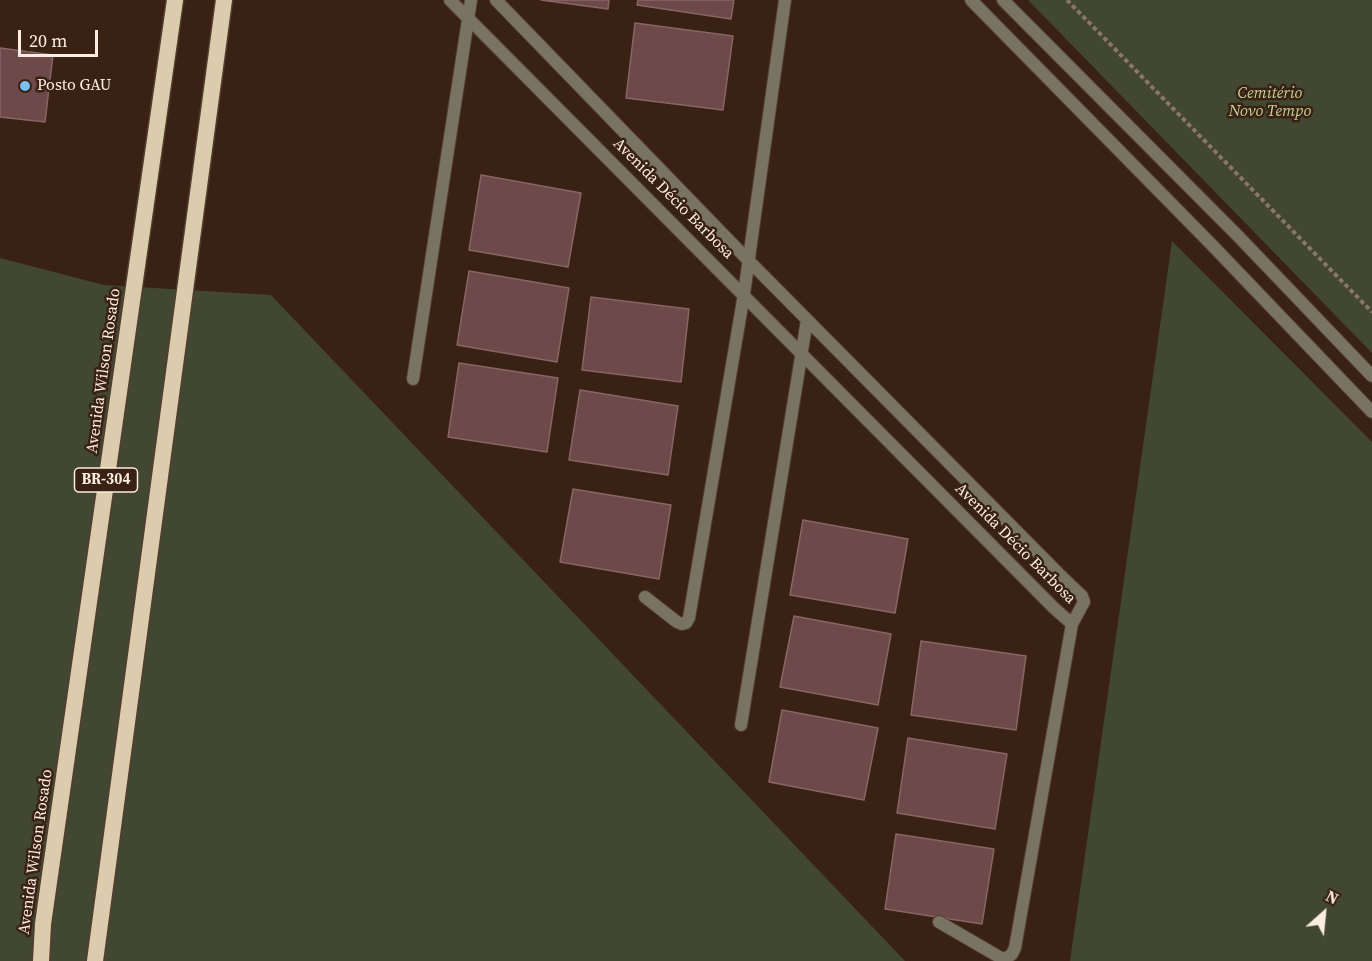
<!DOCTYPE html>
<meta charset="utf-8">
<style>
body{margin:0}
#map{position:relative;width:1372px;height:961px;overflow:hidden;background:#392213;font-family:"Source Serif 4",serif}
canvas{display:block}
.north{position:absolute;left:1294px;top:883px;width:60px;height:60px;-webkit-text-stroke:4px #392213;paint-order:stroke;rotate:27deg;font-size:16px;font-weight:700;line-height:24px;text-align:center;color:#fcece2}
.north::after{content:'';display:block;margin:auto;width:21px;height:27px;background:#fcece2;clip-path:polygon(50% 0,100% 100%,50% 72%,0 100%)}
.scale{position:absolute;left:18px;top:30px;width:80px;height:27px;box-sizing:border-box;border:3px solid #fcece2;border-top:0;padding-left:8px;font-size:18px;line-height:21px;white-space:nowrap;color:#fcece2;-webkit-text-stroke:4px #392213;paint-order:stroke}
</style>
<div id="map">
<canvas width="1372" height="961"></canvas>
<div class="north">N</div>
<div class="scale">20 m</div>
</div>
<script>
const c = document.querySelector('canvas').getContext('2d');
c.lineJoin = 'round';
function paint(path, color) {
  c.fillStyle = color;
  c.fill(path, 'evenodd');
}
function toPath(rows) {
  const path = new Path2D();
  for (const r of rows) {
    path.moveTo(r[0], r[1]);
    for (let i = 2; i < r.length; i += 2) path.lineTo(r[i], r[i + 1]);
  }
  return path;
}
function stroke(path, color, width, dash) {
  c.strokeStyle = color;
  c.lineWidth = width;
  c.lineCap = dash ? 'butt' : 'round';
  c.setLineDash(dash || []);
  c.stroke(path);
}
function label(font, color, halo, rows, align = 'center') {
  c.font = font + ' "Source Serif 4",serif';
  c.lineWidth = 5;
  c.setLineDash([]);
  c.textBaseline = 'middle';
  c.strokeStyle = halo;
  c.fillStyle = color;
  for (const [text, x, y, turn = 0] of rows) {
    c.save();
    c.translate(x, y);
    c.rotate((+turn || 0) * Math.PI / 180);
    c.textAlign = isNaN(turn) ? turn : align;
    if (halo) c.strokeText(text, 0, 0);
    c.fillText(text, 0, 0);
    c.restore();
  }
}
paint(toPath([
 [1028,0,1372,0,1372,353],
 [1172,241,1372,442,1372,961,1070,961],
 [0,258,104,285,271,295,905,961,0,961]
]), '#414731');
const building = toPath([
 [541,0,609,0,608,9,541,0],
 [638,0,734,0,731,19,637,5,638,0],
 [635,23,733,36,723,110,626,98,635,23],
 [0,48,53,55,45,122,0,117,0,48],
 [481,175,581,193,568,267,469,250,481,175],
 [469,271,569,288,557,362,457,345,469,271],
 [591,297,689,309,681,382,582,370,591,297],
 [459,363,558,378,547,452,448,437,459,363],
 [580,390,678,406,668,475,569,460,580,390],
 [573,489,671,505,659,579,560,562,573,489],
 [803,520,908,539,895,613,790,595,803,520],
 [794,616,891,634,878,705,780,687,794,616],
 [921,641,1026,656,1016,730,911,715,921,641],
 [782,710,878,728,864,800,769,782,782,710],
 [908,738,1007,754,995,829,897,813,908,738],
 [896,834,994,849,982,924,885,909,896,834]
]);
paint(building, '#6e4949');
stroke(building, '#886665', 1.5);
const minor = toPath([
 [450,0,1054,608,1072,624],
 [496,0,749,261,1059,574,1082,596,1084,602,1072,624,1015,948,1012,954,1007,958,1001,958,939,922],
 [971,0,1211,244,1372,412],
 [1003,0,1238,236,1372,376],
 [413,379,471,0],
 [645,597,677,622,682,624,686,623,689,618,744,294,785,0],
 [741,725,807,320]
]);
const trunk = toPath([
 [41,961,43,924,175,0],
 [95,961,224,0]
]);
stroke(minor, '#543e30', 14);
stroke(trunk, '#543e30', 19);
stroke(toPath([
 [1067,0,1372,312]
]), '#8a7669', 4, [4.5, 3]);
stroke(minor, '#797364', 12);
stroke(trunk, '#daccac', 16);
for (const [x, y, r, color] of [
 [25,86,6,"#7abff8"]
]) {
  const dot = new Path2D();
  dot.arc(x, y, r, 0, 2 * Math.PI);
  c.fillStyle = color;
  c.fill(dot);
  stroke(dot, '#392213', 2);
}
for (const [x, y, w] of [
 [106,480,63]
]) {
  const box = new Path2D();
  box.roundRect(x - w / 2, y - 12, w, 24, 4.5);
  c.fillStyle = '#392213';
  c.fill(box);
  stroke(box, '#fcece2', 1.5);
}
label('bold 15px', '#fcece2', null, [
 ["BR-304",106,480]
]);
label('16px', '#fcece2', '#392213', [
 ["Posto GAU",37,86]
], 'left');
label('italic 16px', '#c0d095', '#392213', [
 ["Cemitério",1270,94],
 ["Novo Tempo",1270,112]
]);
label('16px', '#fcece2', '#392213', [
 ["Avenida Décio Barbosa",673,199,45],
 ["Avenida Wilson Rosado",104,371,-82],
 ["Avenida Décio Barbosa",1015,544,45],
 ["Avenida Wilson Rosado",36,852,-82]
]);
</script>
